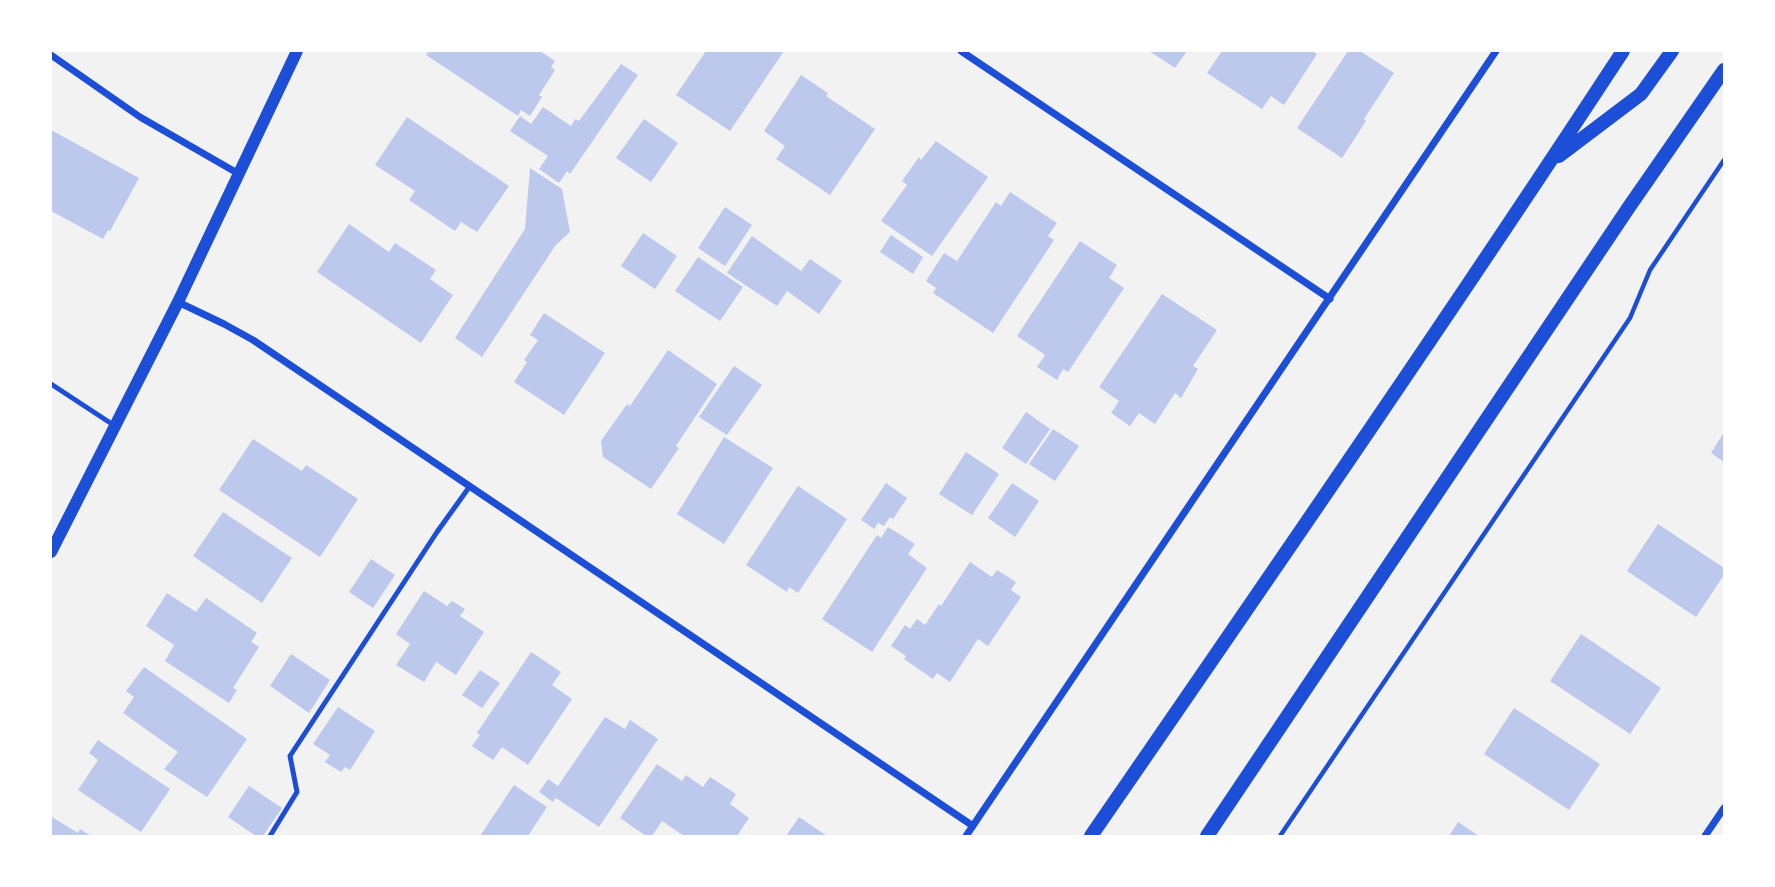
<!DOCTYPE html>
<html>
<head>
<meta charset="utf-8">
<style>
  body { margin:0 }
  #map { position:relative; width:1775px; height:887px; overflow:hidden; background:#f2f2f2; font-family:"Public Sans",sans-serif }
  canvas { display:block }
  .frame { position:absolute; inset:0; border:52px solid #fff; pointer-events:none }
</style>
</head>
<body>
<div id="map">
<canvas width="1775" height="887"></canvas>
<div class="frame"></div>
</div>
<script>
const ctx = document.querySelector('canvas').getContext('2d');
ctx.lineJoin = 'round';
function fill(path, color) {
  ctx.fillStyle = color;
  ctx.fill(path, 'evenodd');
}
function stroke(path, color, width, dash) {
  ctx.strokeStyle = color;
  ctx.lineWidth = width;
  ctx.lineCap = dash ? 'butt' : 'round';
  ctx.setLineDash(dash || []);
  ctx.stroke(path);
}
fill(new Path2D(`
  M429,51H540L555,61L551,67L555,70L539,95L542,97L530,116L521,110L518,116L426,55Z
  M706,51H784L730,131L676,95Z
  M1149,51H1187L1175,68Z
  M1222,51H1312L1317,54L1284,105L1271,96L1262,109L1207,73Z
  M1348,51H1360L1394,73L1364,119L1366,121L1342,158L1297,128Z
  M621,64L638,75L570,174L567,171L559,183L539,169L548,156L510,131L520,116L531,124L543,107L571,126L575,119L579,121Z
  M801,75L828,93L826,96L875,129L830,195L776,159L785,146L764,131Z
  M407,117L509,186L477,232L461,222L455,231L409,200L415,191L375,165Z
  M644,119L678,143L651,182L616,158Z
  M51,130L139,178L110,231L108,230L103,239L51,211Z
  M936,141L988,177L932,256L881,221L907,185L902,181L919,157L921,160Z
  M530,168L562,189L570,232L555,246L482,357L455,338L525,229Z
  M1010,192L1057,223L1048,236L1054,240L993,333L933,293L936,288L926,281L944,253L957,261L996,202L1001,206Z
  M725,207L752,225L725,266L698,248Z
  M349,224L389,252L395,243L436,270L430,279L453,295L421,343L317,272Z
  M643,233L677,256L655,289L621,266Z
  M891,235L923,257L913,274L880,252Z
  M752,236L801,271L810,259L842,281L819,314L787,291L777,306L727,273Z
  M1080,241L1117,265L1109,278L1124,288L1068,372L1063,369L1057,380L1037,367L1045,355L1017,336Z
  M698,257L743,287L720,321L675,291Z
  M1162,294L1217,330L1193,366L1198,369L1181,398L1175,393L1155,424L1139,413L1130,426L1111,413L1119,401L1099,387Z
  M544,313L605,353L564,415L514,382L527,362L524,360L538,340L530,335Z
  M668,350L717,384L676,446L679,448L651,489L603,457L601,441L627,404L630,406Z
  M734,366L762,385L727,435L699,417Z
  M1026,412L1050,429L1026,464L1002,448Z
  M1053,429L1079,446L1055,481L1029,464Z
  M1724,432V462L1711,453Z
  M724,437L773,468L724,544L677,514Z
  M253,439L302,471L306,465L358,499L320,557L219,490Z
  M966,452L999,474L972,515L939,494Z
  M886,483L907,498L893,519L890,517L884,526L878,523L874,529L861,520Z
  M1012,483L1039,501L1015,537L988,518Z
  M798,486L847,519L798,593L789,587L787,592L746,565Z
  M223,512L292,558L262,603L193,556Z
  M1658,524L1724,568V575L1696,617L1627,571Z
  M888,527L915,544L908,554L927,568L872,652L822,619L877,535L881,538Z
  M371,559L395,575L373,608L349,592Z
  M970,562L992,577L997,570L1016,582L1011,590L1021,597L988,646L978,639L950,682L937,673L933,679L904,659L906,656L891,646L905,625L910,629L917,619L925,625L939,604L941,606Z
  M424,591L447,606L452,601L465,609L460,616L484,632L456,675L436,662L424,682L396,665L410,644L396,634Z
  M167,593L196,612L206,598L257,633L251,642L259,647L233,688L237,690L229,703L165,661L174,645L146,626Z
  M1581,634L1661,688L1630,734L1550,681Z
  M531,652L561,672L552,685L572,699L528,765L502,747L493,760L472,746L480,735L477,733Z
  M291,654L330,680L309,713L270,686Z
  M144,667L247,739L207,797L164,769L178,752L123,713L134,697L126,691Z
  M480,670L500,683L482,708L462,695Z
  M338,707L375,731L350,770L345,767L341,772L325,762L330,755L313,744Z
  M1514,708L1600,764L1569,810L1484,754Z
  M605,717L625,729L630,720L658,739L599,827L556,798L553,802L539,792L548,779L558,786Z
  M98,740L170,789L141,832L78,790L98,760L89,753Z
  M657,764L682,781L686,775L703,787L710,777L736,794L730,804L749,818L737,836H684L662,821L652,836H646L620,818Z
  M514,785L547,807L528,836H480Z
  M249,786L282,808L263,836H256L228,817Z
  M52,817L78,833L80,829L91,836H51V819Z
  M799,817L827,836H786Z
  M1458,822L1479,836H1449Z`), '#bdc9ec');
stroke(new Path2D(`
  M1280,836L1630,318L1650,270L1724,160`), '#1d4ed8', 4.5);
stroke(new Path2D(`
  M51,384L115,426
  M270,836L297,792L290,756L437,532L470,486`), '#1d4ed8', 5);
stroke(new Path2D(`
  M961,51L1330,299
  M51,55L140,117L239,174
  M178,302L224,324L253,340L973,826
  M966,836L1496,51
  M1705,836L1724,808`), '#1d4ed8', 7);
stroke(new Path2D(`
  M51,552L178,302L297,51`), '#1d4ed8', 12);
stroke(new Path2D(`
  M1559,156L1641,94L1672,51
  M1091,836C1270,576 1450,315 1623,51
  M1207,836L1629,207L1724,70`), '#1d4ed8', 14);
</script>
</body>
</html>
